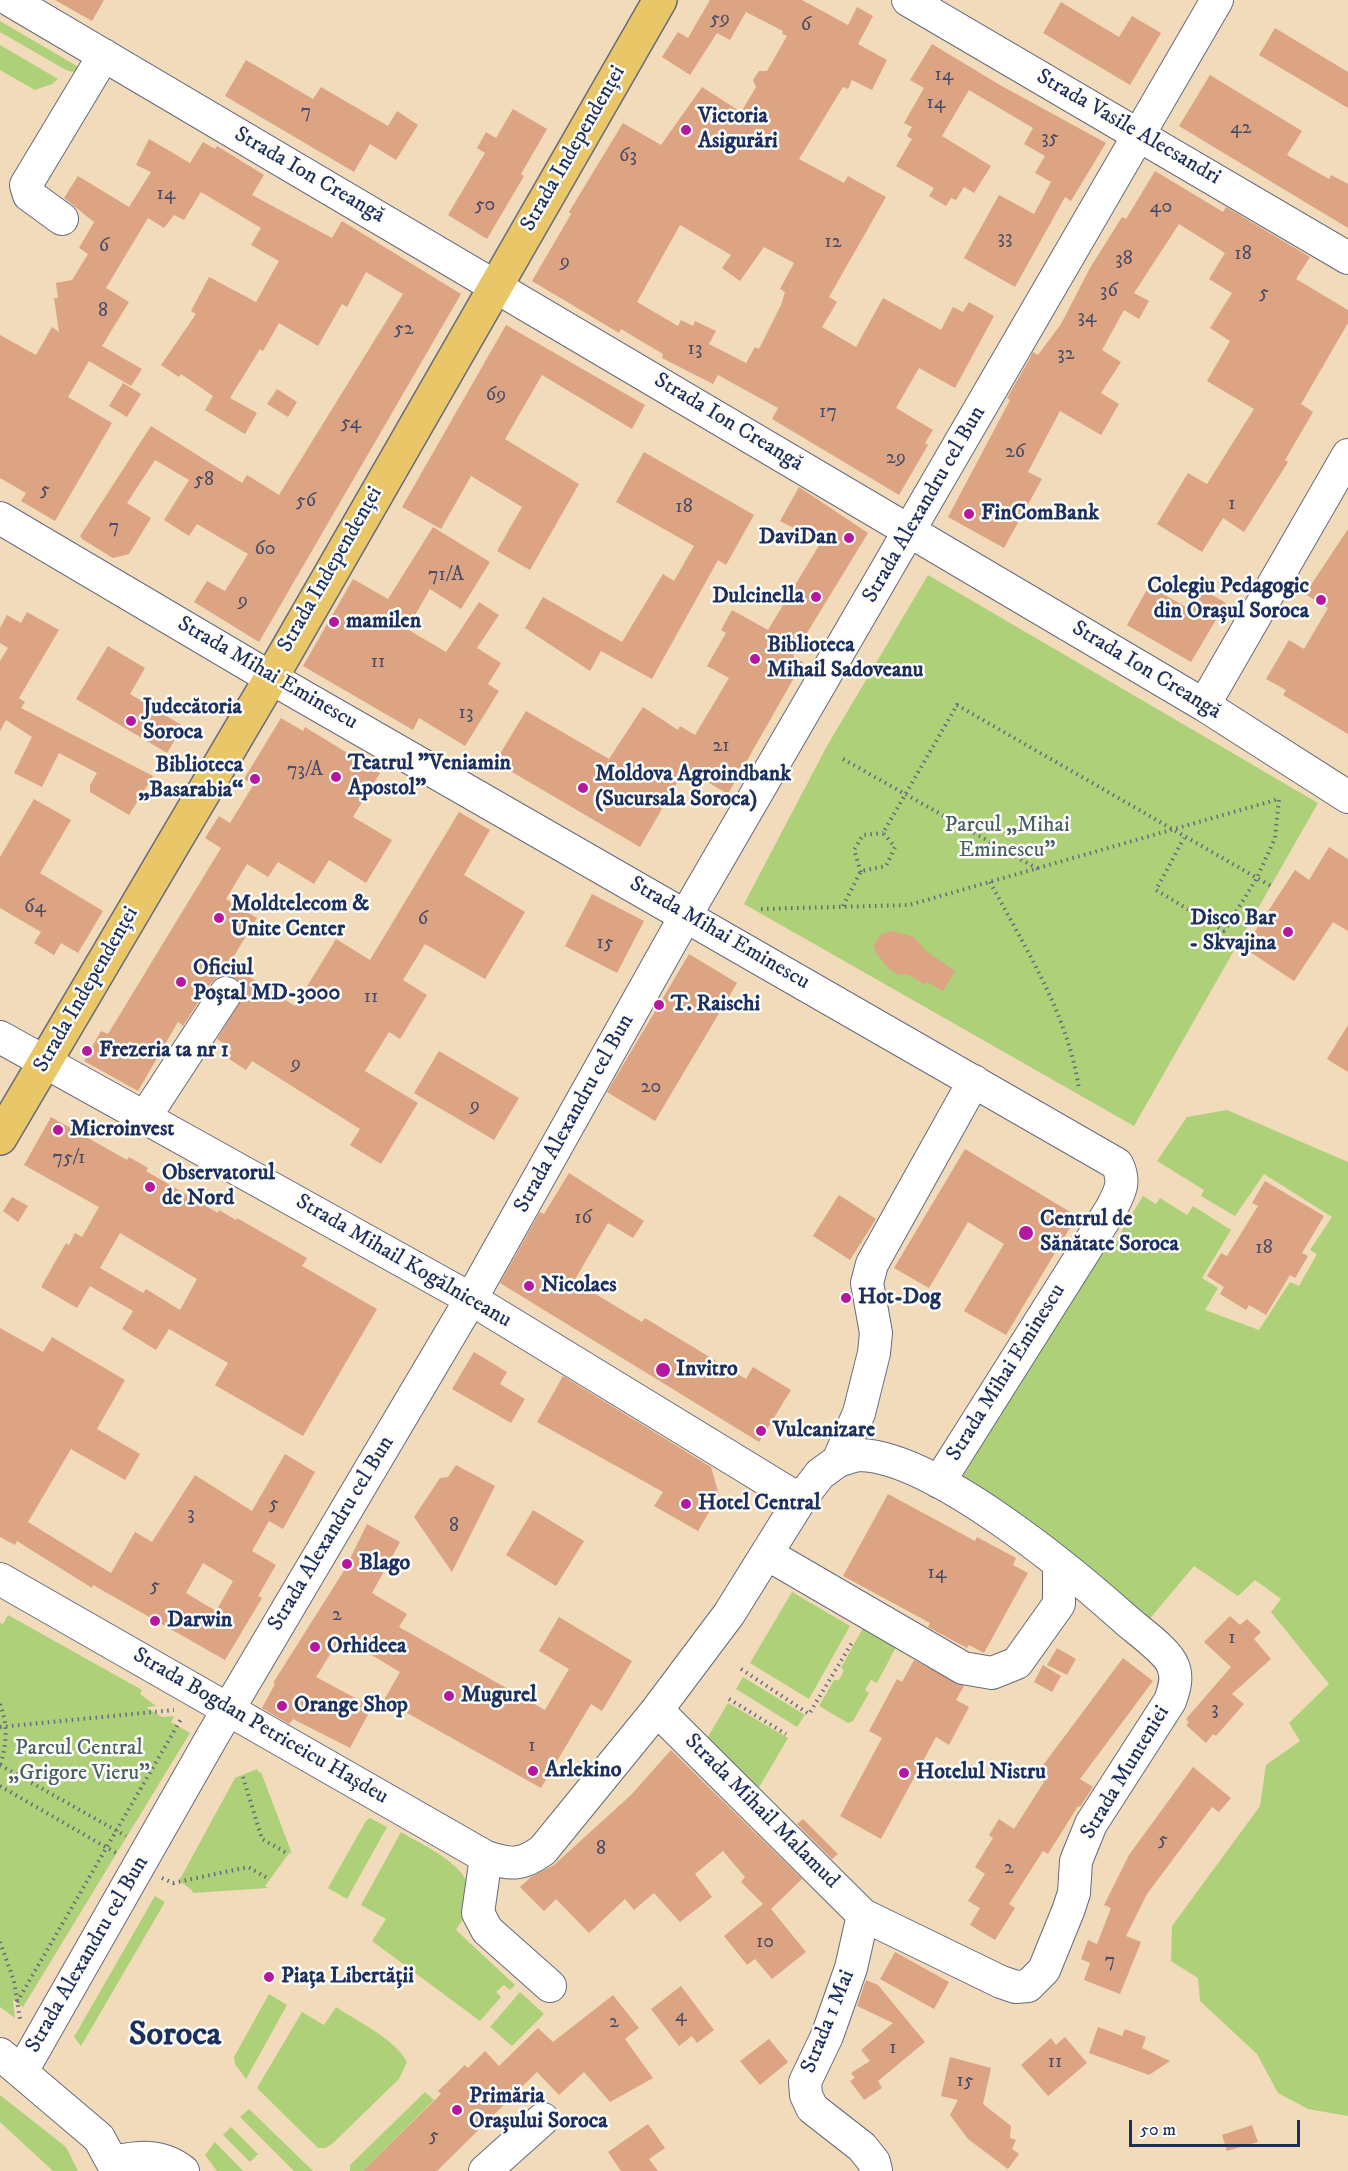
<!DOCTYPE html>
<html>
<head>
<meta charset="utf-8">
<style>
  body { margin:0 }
  #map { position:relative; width:1348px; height:2171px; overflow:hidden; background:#f1dbba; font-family:"IM FELL DW Pica",serif }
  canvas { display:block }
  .scale { position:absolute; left:1129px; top:2120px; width:171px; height:27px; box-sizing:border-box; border:3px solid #1b2f5e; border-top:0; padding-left:8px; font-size:18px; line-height:21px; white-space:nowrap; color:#1b2f5e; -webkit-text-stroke:4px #fdfcf7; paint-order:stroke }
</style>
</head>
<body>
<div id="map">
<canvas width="1348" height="2171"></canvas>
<div class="scale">50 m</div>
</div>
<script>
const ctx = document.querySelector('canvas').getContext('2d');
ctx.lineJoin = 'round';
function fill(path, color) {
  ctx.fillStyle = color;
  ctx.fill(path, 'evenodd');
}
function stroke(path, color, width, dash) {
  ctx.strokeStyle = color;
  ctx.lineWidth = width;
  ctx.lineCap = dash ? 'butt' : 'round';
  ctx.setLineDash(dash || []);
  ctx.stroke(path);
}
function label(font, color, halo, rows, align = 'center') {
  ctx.font = font + ' "IM FELL DW Pica",serif';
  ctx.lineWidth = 5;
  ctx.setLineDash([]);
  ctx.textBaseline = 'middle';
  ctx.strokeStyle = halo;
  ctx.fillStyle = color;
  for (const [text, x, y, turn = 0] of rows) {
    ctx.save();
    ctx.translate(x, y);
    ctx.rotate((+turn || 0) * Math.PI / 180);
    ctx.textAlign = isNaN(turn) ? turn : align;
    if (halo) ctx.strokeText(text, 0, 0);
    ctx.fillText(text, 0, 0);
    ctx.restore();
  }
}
fill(new Path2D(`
  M0,21L82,69L73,72L66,70L0,32Z
  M0,45L58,79L52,84L35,90L0,70Z
  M928,575L1318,803L1134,1126L744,904L827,746Z
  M1227,1110L1348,1162V2116L1308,2109L1278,2093L1257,2054L1200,2001L1198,1978L1171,1961L1172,1926L1260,1806L1266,1765L1300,1741L1289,1723L1329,1684L1271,1612L1281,1599L1255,1580L1238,1596L1194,1566L1147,1622L960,1481L1098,1251L1109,1252L1143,1196L1156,1204L1160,1198L1187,1215L1193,1206L1231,1230L1202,1278L1218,1288L1205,1310L1259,1330L1290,1282L1299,1286L1317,1254L1310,1250L1332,1217L1264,1174L1235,1216L1201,1196L1204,1190L1157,1161L1187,1117Z
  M792,1592L850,1626L809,1699L750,1663Z
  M8,1615L142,1690L140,1694L156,1706L146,1707L162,1717L174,1716L171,1722L190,1733L23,2007L13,2000L15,2018L0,2007V1623L3,1624Z
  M863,1628L896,1647L877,1683L871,1680L865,1690L869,1693L853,1721L848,1723L819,1706L834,1680H839L844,1670L841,1668Z
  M743,1677L805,1715L797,1727L736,1689Z
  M728,1703L788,1738L758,1789L768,1797L764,1802L703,1745Z
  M257,1769L259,1773L261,1772L292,1854L290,1852L265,1886L268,1888L193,1893L192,1890L179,1881L235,1778Z
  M370,1818L387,1827L347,1899L328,1888L366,1821Z
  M401,1832C441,1856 496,1876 456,1930L515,1985L510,1990L504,1985L496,1992L501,1997L480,2021L372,1941L386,1919L361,1905Z
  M155,1896L165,1902L81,2046L74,2037Z
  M520,1992L544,2014L512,2046L490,2027Z
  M269,1994L287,2005L246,2079L235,2064L234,2057Z
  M336,2007C358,2022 394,2038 407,2062L399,2079L332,2144L325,2148H318L257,2088L302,2012L324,2025Z
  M425,2092L434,2100L363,2171H350V2165Z
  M0,2095L66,2147L78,2171H53L0,2122Z
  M249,2109L313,2171H294L240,2117Z
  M231,2127L258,2154L250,2162L223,2135Z
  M215,2142L243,2171H217L205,2155Z`), '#aed079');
fill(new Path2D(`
  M55,0H104L92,21Z
  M710,0H802L848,25L857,7L873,16L858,44L887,60L872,90L852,80L848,89L843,87L799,159L844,183L848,176L886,197L829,297L837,302L822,327L856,347L883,298L941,330L953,307L963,312L969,302L994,316L955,388L919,368L896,408L933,430L925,443L928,445L899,495L772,419L778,408L718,375L713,384L662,358L663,354L621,329L619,333L532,281L571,214L569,212L623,123L661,145L702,87L741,112L756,87L753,80L759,71H767L787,36L782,34L783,31L746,12L730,40L717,33L690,75L662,57L678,32L688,38ZM680,225L731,255L722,268L740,281L764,247L794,263L780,289L785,292L781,305L759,349L755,347L746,363L709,344L716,331L695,321L693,326L681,320L678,326L637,302Z
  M1061,2L1119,37L1132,16L1161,33L1130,85L1043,33Z
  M1275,28L1348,72V108L1259,55Z
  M932,44L1000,85L1106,143L1071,201L1065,197L1015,287L964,258L999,195L1034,214L1051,182L1035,173L1045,156L1024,144L1033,128L969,90L942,136L991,166L974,193L964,187L956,200L951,198L946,206L929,196L934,188L896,166L912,139L907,136L912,127L904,123L924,88L910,80Z
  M246,60L313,99L321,87L388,126L397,111L418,125L396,160L370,144L354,172L225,96Z
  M1210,75L1302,131L1287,155L1329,179L1331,175L1348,184V228L1179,126Z
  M513,109L547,129L521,174L524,176L487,239L448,215L485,153L477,148L486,132L496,138Z
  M149,139L190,163L203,142L215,149L217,146L264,175L252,195L332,238L342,221L461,294L259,642L194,602L207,581L225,591L248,554L197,524L189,536L164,520L189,480L155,460L127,503L151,518L129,554L113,558L82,539L80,536L151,426L242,483L247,475L279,495L403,294L366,272L347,307L342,304L318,346L279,323L263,351L260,349L230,398L257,413L245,434L205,410L213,396L181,374L179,377L161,365L196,314L191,311L209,277L256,302L279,261L251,245L261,228L201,192L184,220L174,215L164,228L148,218L106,288L129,302L102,346L142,369L131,386L89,361L68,397L112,423L55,521L21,501L26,493L0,478V335L36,355L52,327L59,332L54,298H58L56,283L72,280L88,254L79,248L94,222L64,198L78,176L129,207L151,172L136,165Z
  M1155,171L1223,212L1226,207L1310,257L1296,279L1348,310V323L1301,404L1313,412L1285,460L1288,462L1244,532L1223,518L1202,552L1157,524L1188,473L1207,484L1254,409L1207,381L1230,341L1210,328L1232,293L1209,279L1225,253L1179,224L1134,293L1149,301L1139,319L1124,310L1102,350L1121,362L1101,393L1119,404L1101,435L1060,411L1028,472L1042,479L1004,548L948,517L1010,400L1007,398L1029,360L1033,352L1038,355L1061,324L1090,268L1122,217L1126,219Z
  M506,325L645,405L632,429L542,375L505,439L579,484L530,570L497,551L522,507L471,476L441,529L402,507Z
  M123,383L141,394L127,417L109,406Z
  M277,389L297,402L288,417L267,404Z
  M644,452L754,515L726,565L718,560L652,679L601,651L590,671L525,628L543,597L622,642L663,574L674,581L694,546L616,502Z
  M799,487L868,533L793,656L803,662L728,794L685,769L640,847L495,762L526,711L609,759L643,707L678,730L680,726L695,735L729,678L707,666L726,633L721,630L732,610L768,630L821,542L780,521Z
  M433,527L490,562L461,609L430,589L407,629L446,652L479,602L499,615L477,648L501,663L488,684L499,691L465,746L419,718L413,730L303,666L353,579L388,599Z
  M1348,529V734L1283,695L1286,690L1266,679L1289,640L1304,649L1328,608L1305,594Z
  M1149,586L1186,607L1198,587L1226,603L1191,662L1127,625Z
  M27,612L59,630L19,698L25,702L21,708L153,776L129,815L90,792V785L97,773L59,753L42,787L14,773L32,737L6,720L0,731V661L8,648L0,643V628L7,615L21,623Z
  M108,646L145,668L130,694L183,726L167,753L76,699Z
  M281,718L303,731L305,727L380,773L353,817L392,840L366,883L329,860L314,884L278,862L268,877L247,864L226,899L257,918L229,964L295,1006L336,939L370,960L459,812L490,830L464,875L525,912L485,979L425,944L403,980L427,995L400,1039L389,1032L365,1071L418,1103L381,1164L350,1145L360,1129L252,1061L246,1070L226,1057L232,1049L217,1039L244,995L242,985L235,978L228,975L218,977L211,983L183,1026L178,1022L138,1091L84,1061L101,1031L108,1034L221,848L205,838L219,816L230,823L254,784L244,779Z
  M34,799L71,820L40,873L103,911L78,953L61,943L54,955L34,943L41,932L0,908V857Z
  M1329,847L1348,859V931L1333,922L1294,981L1244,948L1295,870L1309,880Z
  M592,894L644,921L617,973L565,946Z
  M892,931L914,937L926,951L955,971L943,991L927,982L926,985L909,975L897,974L888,968L876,953L874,945L881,934Z
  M689,954L737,983L655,1121L607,1092Z
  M1348,1025V1072L1327,1059Z
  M439,1051L519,1098L494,1140L414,1093Z
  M51,1117L127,1160L129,1157L148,1168L146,1171L218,1213L219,1210L236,1220L237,1218L307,1258L302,1266L377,1309L303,1436L215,1385L228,1363L169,1329L156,1350L122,1329L133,1311L90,1286L77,1308L41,1287L66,1243L69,1245L75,1233L82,1237L99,1207L24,1165ZM120,1233L197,1279L180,1310L146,1289L143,1293L100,1268Z
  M965,1149L1077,1216L1006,1335L964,1311L1004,1244L968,1222L929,1288L894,1268Z
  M569,1173L644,1221L633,1238L608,1223L574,1281L642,1322L645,1318L746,1379L753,1367L791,1390L759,1442L500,1283L540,1212L544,1214Z
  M1265,1181L1324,1216L1302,1253L1308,1256L1295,1278L1290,1275L1266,1315L1249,1305L1246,1310L1220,1294L1224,1287L1207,1276L1221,1253L1227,1256L1258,1206L1252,1203Z
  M839,1195L876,1219L850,1260L813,1236Z
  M12,1197L28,1206L18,1222L3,1211Z
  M0,1328L43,1352L52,1337L125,1380L97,1429L140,1454L125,1480L71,1449L28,1522L111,1573L135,1532L152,1542L195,1475L252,1511L285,1454L315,1472L283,1529L269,1521L252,1551L276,1565L258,1596L262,1598L225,1660L93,1585L92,1588L17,1541L15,1545L0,1537ZM203,1563L233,1581L216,1611L186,1593Z
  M474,1352L507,1372L500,1384L525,1399L511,1423L452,1389Z
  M563,1376L711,1467L719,1495L698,1531L654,1506L663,1492L537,1422Z
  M456,1465L495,1486L452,1572L414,1517L440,1478L448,1477Z
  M888,1494L975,1541L977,1537L1016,1558L1013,1565L1028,1573L984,1653L969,1645L967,1648L928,1627L930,1623L843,1576Z
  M533,1510L584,1541L556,1586L506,1555Z
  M367,1524L400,1542L372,1593L407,1614L399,1627L545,1710L569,1669L539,1651L559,1617L632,1661L602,1711L591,1704L541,1788L384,1700L400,1672L341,1637L316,1677L372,1707L350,1748L293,1719L289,1724L262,1708L275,1684L273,1683L345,1569Z
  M1230,1616L1240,1625L1247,1619L1261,1632L1254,1639L1271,1659L1232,1694L1244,1704L1216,1736L1213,1734L1206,1743L1186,1725L1189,1722L1186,1719L1231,1667L1204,1642Z
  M1057,1648L1076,1659L1067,1675L1047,1665Z
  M1123,1658L1153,1681L1080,1779L1093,1787L1080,1807L1078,1806L1048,1854L1043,1851L1009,1904L1015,1908L995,1940L970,1925L980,1908L968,1901L985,1874L975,1867L993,1838L989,1835L999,1819L1014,1829L1044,1782L1035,1776Z
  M914,1660L964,1686L956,1700L969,1707L949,1745L936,1737L881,1839L840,1816L882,1738L869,1731L897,1679L902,1682Z
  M1043,1665L1061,1676L1052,1692L1034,1682Z
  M671,1750L802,1879L771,1909L806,1952L772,1979L755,1959L747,1965L724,1936L763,1904L741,1882L745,1877L723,1851L695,1874L712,1897L680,1922L654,1893L634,1910L625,1899L589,1933L556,1899L544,1911L520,1887L531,1877L554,1865L631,1795Z
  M1193,1767L1231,1798L1219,1812L1212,1807L1147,1894L1126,1936L1141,1942L1120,1994L1084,1980L1090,1963L1081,1959L1088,1940L1097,1944L1111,1908L1104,1905L1129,1855Z
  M803,1819L838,1854L832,1859L797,1824Z
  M895,1952L949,1982L934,2009L880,1979Z
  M866,1980L878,1985L925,2042L878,2081L882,2088L864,2100L850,2081L855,2078L851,2073L870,2061L861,2050L893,2023L857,2006Z
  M681,1986L714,2030L697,2043L692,2036L679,2046L651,2009Z
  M613,1995L639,2028L625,2039L653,2078L610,2102L584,2072L559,2095L537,2072L437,2171H363L441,2094L438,2091L465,2065L468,2068L485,2051L499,2066L538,2028L553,2042Z
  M1098,2027L1122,2036L1125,2029L1146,2037L1142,2048L1170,2061L1149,2075L1089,2053Z
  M1065,2037L1087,2063L1048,2096L1021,2065L1051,2038L1056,2045Z
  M769,2039L788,2062L760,2085L740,2061Z
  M950,2057L991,2068L983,2104L1011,2126L1010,2138L1016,2140L1012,2149L1019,2154L1008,2169L968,2139L950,2115L958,2100L941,2096Z
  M648,2124L665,2148L649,2159L658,2171H621L608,2152Z
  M1252,2125L1258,2142L1227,2151L1222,2135Z`), '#dca482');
const minor = new Path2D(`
  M10,0L1204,705L1348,797
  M908,0L1348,258
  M62,219L29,195L26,185L104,55
  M0,518L271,678L1117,1164C1126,1182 1120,1192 1111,1209L939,1482
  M1204,705L1348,455
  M0,1037L471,1299L800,1500
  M145,1117L226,993
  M767,1554L963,1668L992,1673L1017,1663L1059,1604V1564
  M0,1579L486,1857C510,1865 522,1866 543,1850L657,1710L729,1614L800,1500L820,1474L838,1461L859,1413L874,1353L876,1333L867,1283L872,1264L974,1081
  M657,1710L863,1915L1001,1982L1016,1987L1028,1986L1044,1970L1068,1911L1074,1893L1076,1861L1091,1824L1170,1701C1174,1690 1178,1678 1173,1666C1168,1651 1137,1630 1125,1619C1069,1569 935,1458 861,1455C854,1455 845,1459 838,1461
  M486,1857L478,1913L487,1930L550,1986
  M863,1915L851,1968L827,2036L805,2082L806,2095L812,2108L862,2147L874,2162L876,2171
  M0,2054L99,2138L112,2162
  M22,2071L212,1737L471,1299L686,915L1217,0
  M112,2162C138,2157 160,2153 183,2171
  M485,2171L543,2119`);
const major = new Path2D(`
  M0,1138L271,678L660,0`);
stroke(minor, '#666b7e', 34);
stroke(major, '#666b7e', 36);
stroke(new Path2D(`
  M843,759L1038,869
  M861,872L854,850L863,835L883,833
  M990,882C1025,948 1068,1014 1079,1089
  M843,906L861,871L886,866L895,847L883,833L957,705L1271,886
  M761,909L909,905L1279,799L1275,838L1257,878L1224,931L1156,890L1184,838
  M741,1669L809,1714L853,1641
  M729,1699L786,1734
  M0,1704C8,1725 7,1744 0,1765
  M0,1727L174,1710
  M0,1765L126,1836
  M243,1777L262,1839L288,1854
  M0,1786L116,1853
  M162,1878L173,1883L248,1867L269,1879
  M0,1942L14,1981L20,2019
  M17,2002L181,1719`), '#666b7e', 4, [1.5, 4.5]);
stroke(minor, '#fff', 32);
stroke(major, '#e9c769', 33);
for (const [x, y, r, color] of [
  [686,130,6,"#b5179e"],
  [969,514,6,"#b5179e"],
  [849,538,6,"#b5179e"],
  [816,597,6,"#b5179e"],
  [1321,600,6,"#b5179e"],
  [334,622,6,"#b5179e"],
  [755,659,6,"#b5179e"],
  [131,721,6,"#b5179e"],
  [336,777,6,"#b5179e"],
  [255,779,6,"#b5179e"],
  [583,788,6,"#b5179e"],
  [219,918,6,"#b5179e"],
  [1288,932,6,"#b5179e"],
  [181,982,6,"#b5179e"],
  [659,1005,6,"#b5179e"],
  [87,1051,6,"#b5179e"],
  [58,1130,6,"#b5179e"],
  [150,1187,6,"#b5179e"],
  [1026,1233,8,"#b5179e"],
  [529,1286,6,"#b5179e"],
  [846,1298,6,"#b5179e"],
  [663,1370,8,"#b5179e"],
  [761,1431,6,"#b5179e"],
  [686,1504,6,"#b5179e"],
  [347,1564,6,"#b5179e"],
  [155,1621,6,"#b5179e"],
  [315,1647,6,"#b5179e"],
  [449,1696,6,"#b5179e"],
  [282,1706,6,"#b5179e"],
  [533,1771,6,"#b5179e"],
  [904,1773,6,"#b5179e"],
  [269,1977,6,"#b5179e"],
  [457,2110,6,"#b5179e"]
]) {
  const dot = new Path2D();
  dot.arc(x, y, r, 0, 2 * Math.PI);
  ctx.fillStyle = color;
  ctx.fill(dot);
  stroke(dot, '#fdfcf7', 2);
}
label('20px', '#4b4c67', null, [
  ["59",720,20],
  ["6",806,26],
  ["14",944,76],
  ["14",936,104],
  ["7",306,113],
  ["42",1241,129],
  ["35",1050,139],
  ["63",628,157],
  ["14",166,195],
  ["50",485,206],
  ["40",1161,208],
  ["33",1005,239],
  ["12",833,243],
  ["6",104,247],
  ["18",1243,255],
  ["38",1124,260],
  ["9",565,263],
  ["36",1109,292],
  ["5",1264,294],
  ["8",103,312],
  ["34",1087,318],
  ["52",404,330],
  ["13",695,350],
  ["32",1066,355],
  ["69",496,396],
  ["17",828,413],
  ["54",351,424],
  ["26",1015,453],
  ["29",896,459],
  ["58",204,481],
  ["5",45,491],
  ["56",306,502],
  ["1",1232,505],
  ["18",684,508],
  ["7",114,528],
  ["60",265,550],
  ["71/A",446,576],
  ["9",243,602],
  ["11",378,663],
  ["13",466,714],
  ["21",721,747],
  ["73/A",305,771],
  ["64",35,908],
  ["6",423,920],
  ["15",605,944],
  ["11",371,998],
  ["9",296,1065],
  ["20",651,1088],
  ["9",475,1107],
  ["75/1",69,1159],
  ["16",583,1219],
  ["18",1264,1249],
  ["5",274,1505],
  ["3",191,1515],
  ["8",454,1527],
  ["14",937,1574],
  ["5",155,1587],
  ["2",337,1616],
  ["1",1232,1639],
  ["3",1215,1710],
  ["1",532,1747],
  ["5",1163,1841],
  ["8",601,1850],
  ["2",1009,1869],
  ["10",765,1943],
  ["7",1110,1962],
  ["4",681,2017],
  ["2",614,2023],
  ["1",893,2049],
  ["11",1055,2063],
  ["15",965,2082],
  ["5",434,2137]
]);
label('bold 22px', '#1b2f5e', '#fdfcf7', [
  ["Victoria",698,117],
  ["Asigurări",698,142],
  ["FinComBank",981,514],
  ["DaviDan",837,538,"right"],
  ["Colegiu Pedagogic",1309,587,"right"],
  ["din Orașul Soroca",1309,612,"right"],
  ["Dulcinella",804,597,"right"],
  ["mamilen",346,622],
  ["Biblioteca",767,646],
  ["Mihail Sadoveanu",767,671],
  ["Judecătoria",143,708],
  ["Soroca",143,733],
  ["Teatrul \"Veniamin",348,764],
  ["Apostol\"",348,789],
  ["Biblioteca",243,766,"right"],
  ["„Basarabia“",243,791,"right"],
  ["Moldova Agroindbank",595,775],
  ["(Sucursala Soroca)",595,800],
  ["Moldtelecom &",231,905],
  ["Unite Center",231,930],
  ["Disco Bar",1276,919,"right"],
  ["- Skvajina",1276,944,"right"],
  ["Oficiul",193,969],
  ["Poștal MD-3000",193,994],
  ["T. Raischi",671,1005],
  ["Frezeria ta nr 1",99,1051],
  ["Microinvest",70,1130],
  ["Observatorul",162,1174],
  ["de Nord",162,1199],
  ["Centrul de",1040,1220],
  ["Sănătate Soroca",1040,1245],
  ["Nicolaes",541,1286],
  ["Hot-Dog",858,1298],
  ["Invitro",676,1370],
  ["Vulcanizare",773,1431],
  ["Hotel Central",698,1504],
  ["Blago",359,1564],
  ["Darwin",167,1621],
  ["Orhideea",327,1647],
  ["Mugurel",461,1696],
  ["Orange Shop",294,1706],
  ["Arlekino",545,1771],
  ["Hotelul Nistru",916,1773],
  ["Piața Libertății",281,1977],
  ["Primăria",469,2097],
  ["Orașului Soroca",469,2122]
], 'left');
label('22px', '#1b2f5e', '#fdfcf7', [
  ["Strada Vasile Alecsandri",1128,128,30],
  ["Strada Independenței",574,149,-60],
  ["Strada Ion Creangă",309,176,30],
  ["Strada Ion Creangă",728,423,31],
  ["Strada Alexandru cel Bun",925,505,-60],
  ["Strada Independenței",331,570,-60],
  ["Strada Ion Creangă",1146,671,31],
  ["Strada Mihai Eminescu",267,674,30],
  ["Strada Mihai Eminescu",719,934,30],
  ["Strada Independenței",87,990,-60],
  ["Strada Alexandru cel Bun",575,1114,-61],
  ["Strada Mihail Kogălniceanu",403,1262,30],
  ["Strada Mihai Eminescu",1007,1373,-58],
  ["Strada Alexandru cel Bun",332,1534,-59],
  ["Strada Bogdan Petriceicu Hașdeu",260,1727,30],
  ["Strada Munteniei",1126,1773,-59],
  ["Strada Mihail Malamud",761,1812,45],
  ["Strada Alexandru cel Bun",88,1955,-60],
  ["Strada 1 Mai",829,2022,-68]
]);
label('22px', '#475f66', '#fdfcf7', [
  ["Parcul „Mihai",1007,826],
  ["Eminescu”",1007,851],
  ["Parcul Central",79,1749],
  ["„Grigore Vieru”",79,1774]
]);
label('bold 34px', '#1b2f5e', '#fdfcf7', [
  ["Soroca",175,2037]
]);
</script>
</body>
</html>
